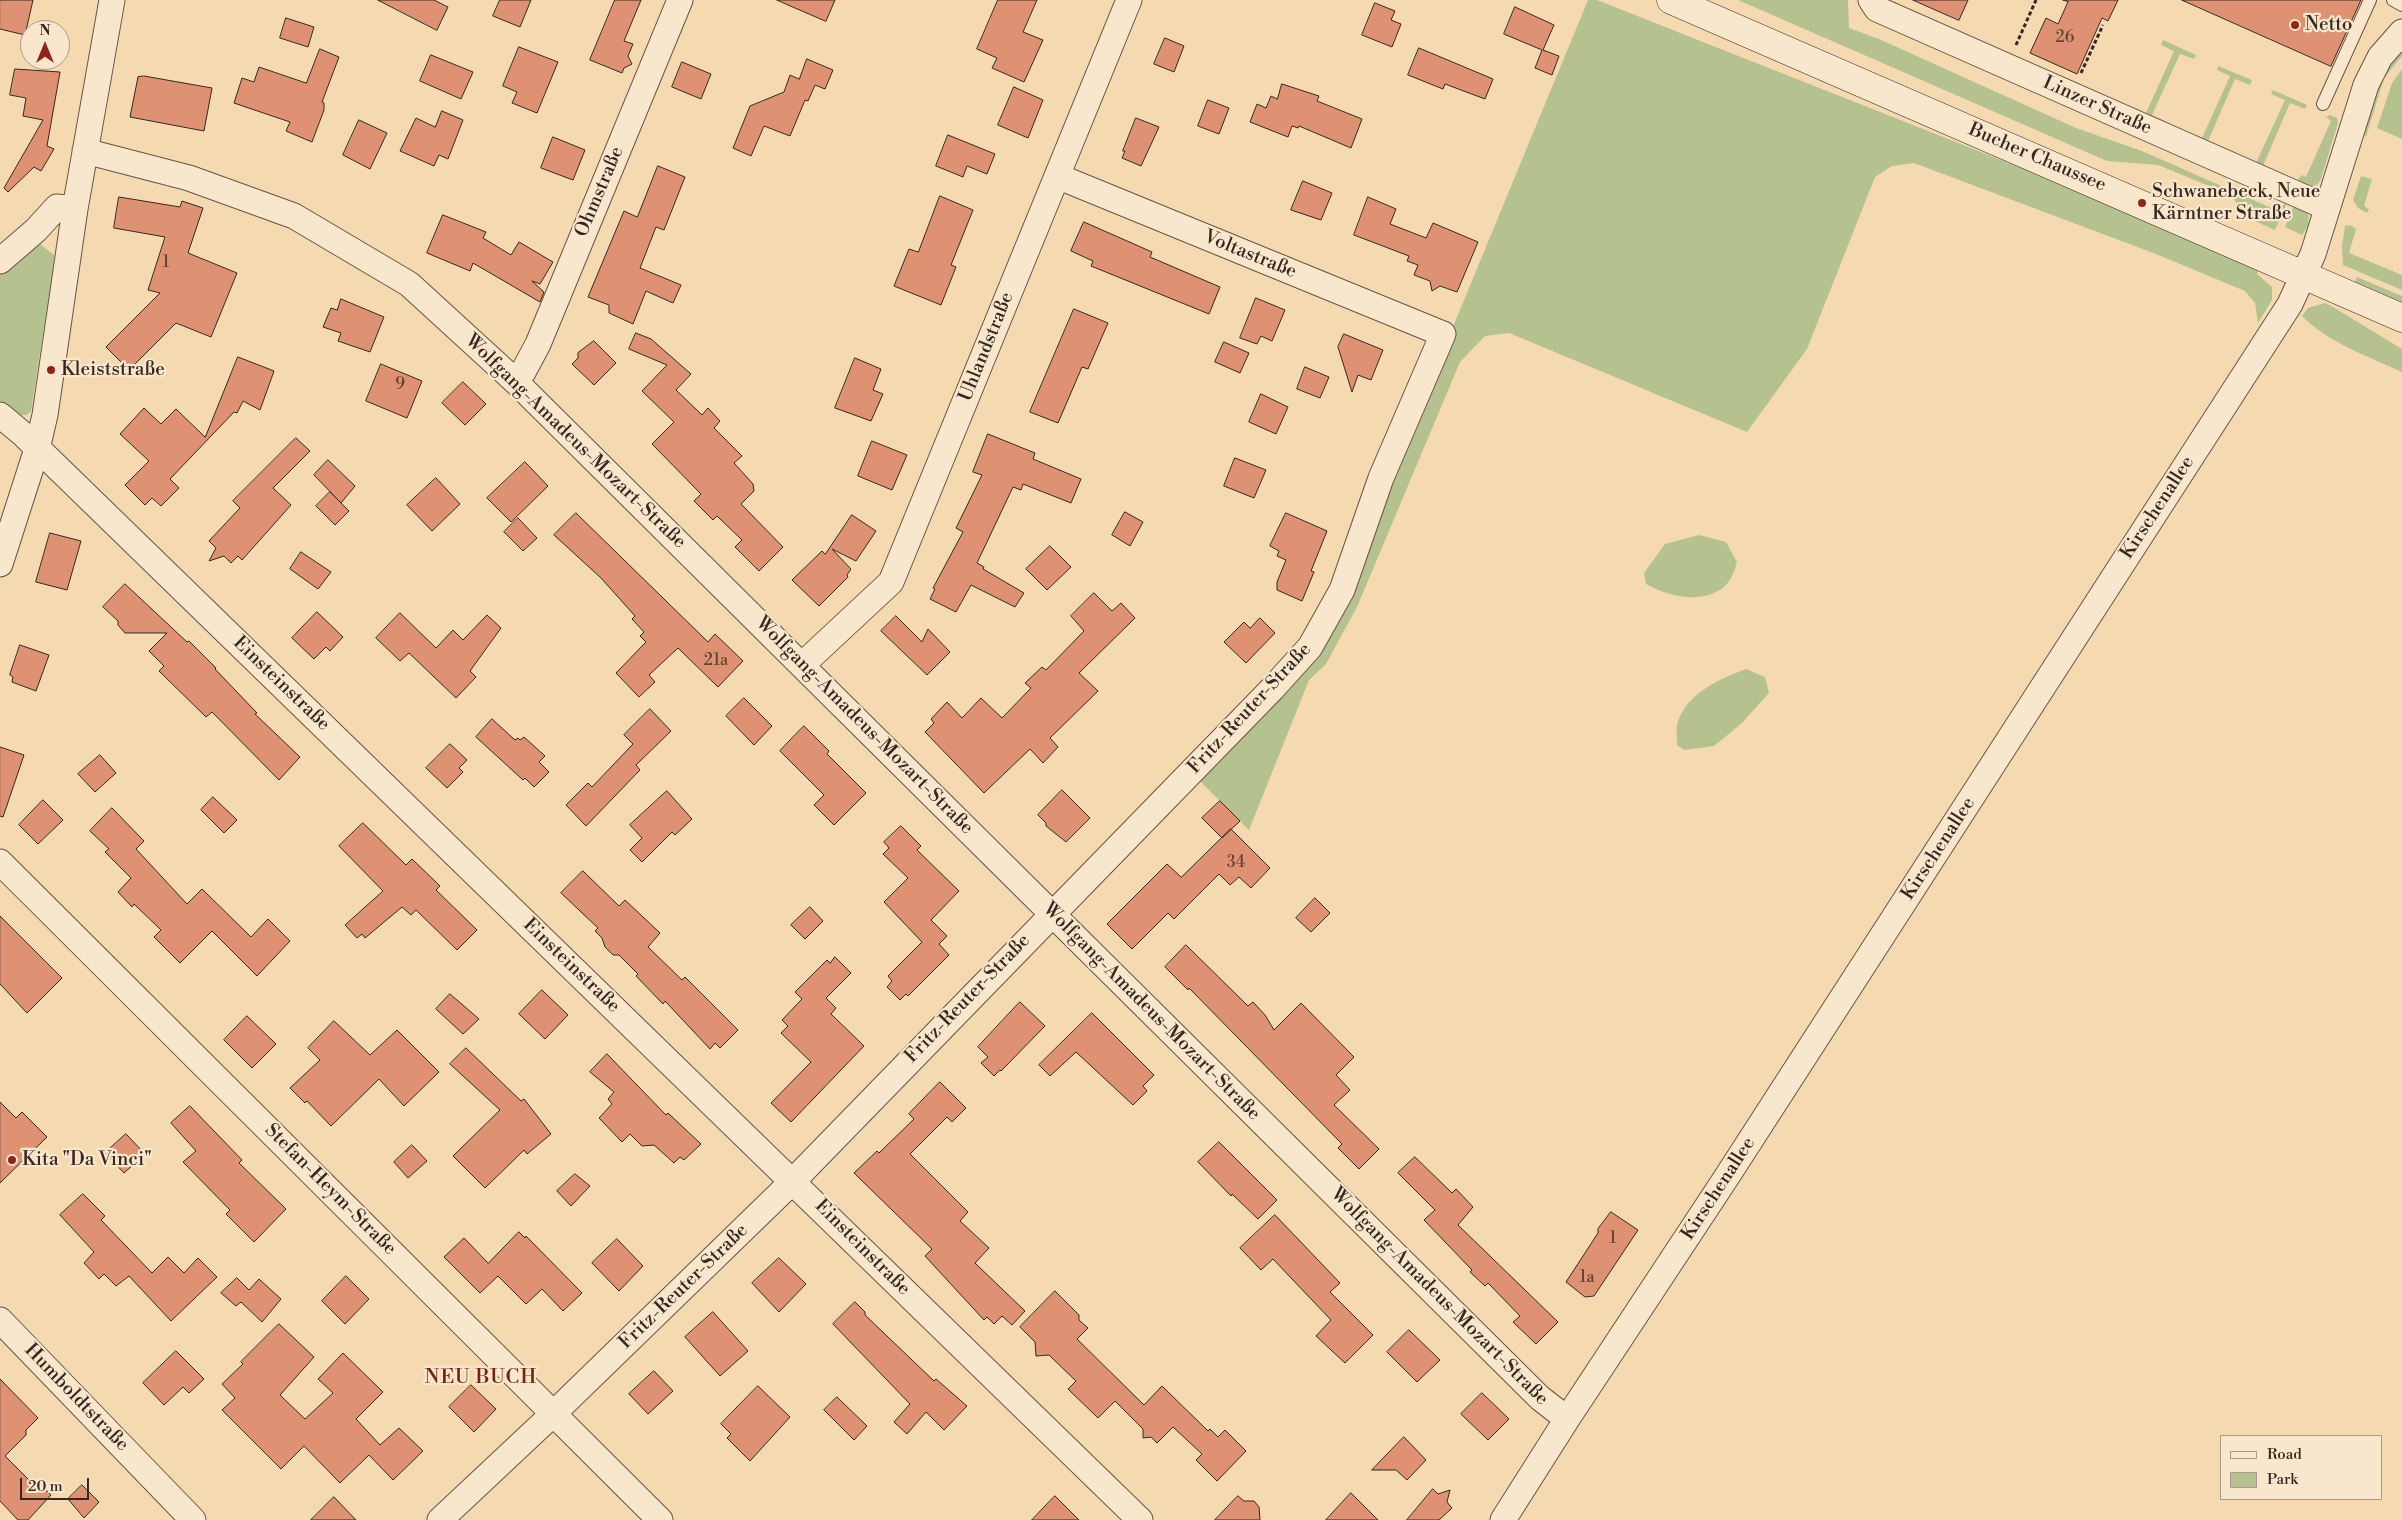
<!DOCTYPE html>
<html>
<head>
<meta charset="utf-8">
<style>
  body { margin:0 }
  #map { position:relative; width:2402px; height:1520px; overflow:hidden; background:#f5dab1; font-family:"Libre Bodoni",serif }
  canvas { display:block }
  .legend { position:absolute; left:2220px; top:1435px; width:162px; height:65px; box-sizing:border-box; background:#f8e7cc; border:1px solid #aa9b88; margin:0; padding:6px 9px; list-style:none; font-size:15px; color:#362821 }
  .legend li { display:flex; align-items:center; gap:10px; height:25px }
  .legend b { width:25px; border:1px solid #aa9b88 }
  .north { position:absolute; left:20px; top:20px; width:50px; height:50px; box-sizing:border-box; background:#f8e7cc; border:1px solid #aa9b88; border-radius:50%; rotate:0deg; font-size:14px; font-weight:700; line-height:20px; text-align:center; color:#362821 }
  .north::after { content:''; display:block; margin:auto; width:18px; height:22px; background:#8f2418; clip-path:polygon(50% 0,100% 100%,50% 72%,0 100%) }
  .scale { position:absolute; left:20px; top:1478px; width:69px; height:22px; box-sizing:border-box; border:2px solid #362821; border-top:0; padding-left:6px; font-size:15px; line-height:18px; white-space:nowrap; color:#362821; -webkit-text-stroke:4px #f8e7cc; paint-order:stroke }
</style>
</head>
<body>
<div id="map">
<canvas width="2402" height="1520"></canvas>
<ul class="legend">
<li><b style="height:6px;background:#f8e7cc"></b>Road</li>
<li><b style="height:14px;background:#b6c190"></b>Park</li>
</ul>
<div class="north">N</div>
<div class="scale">20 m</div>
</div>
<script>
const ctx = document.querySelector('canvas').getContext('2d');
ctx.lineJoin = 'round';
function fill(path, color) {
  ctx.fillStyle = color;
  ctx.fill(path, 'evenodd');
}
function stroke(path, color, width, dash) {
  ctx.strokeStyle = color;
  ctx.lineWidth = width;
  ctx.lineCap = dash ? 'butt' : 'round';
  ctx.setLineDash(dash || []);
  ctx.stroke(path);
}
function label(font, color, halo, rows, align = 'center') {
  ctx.font = font + ' "Libre Bodoni",serif';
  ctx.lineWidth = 4.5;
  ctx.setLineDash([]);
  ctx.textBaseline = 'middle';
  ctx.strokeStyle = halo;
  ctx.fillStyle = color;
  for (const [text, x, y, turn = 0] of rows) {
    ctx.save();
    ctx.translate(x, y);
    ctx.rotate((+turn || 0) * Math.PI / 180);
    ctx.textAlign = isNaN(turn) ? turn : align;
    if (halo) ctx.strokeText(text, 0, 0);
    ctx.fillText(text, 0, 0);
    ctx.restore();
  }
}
fill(new Path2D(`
  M1588,0H1597L2153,220L2259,266L2257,274L2272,287V300L2258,323L2255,303L2245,291L2156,254L1914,163L1892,166L1875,177L1807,349L1747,432L1509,333L1485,336L1460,362L1357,607L1326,664L1309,680L1249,830L1197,778L1339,618L1457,317Z
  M1738,0H1848L1849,28L1879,39L2076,128L2142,151L2278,211L2288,200L2275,230L2243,216L2235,200L2226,193L2158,165L2107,161Z
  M2163,40L2196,55L2194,59L2180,54L2152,115L2167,122L2165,126L2131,111L2132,107L2146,113L2174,51L2161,45Z
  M2402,45V56L2384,78L2366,137L2360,130L2377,78Z
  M2218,66L2252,80L2250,85L2235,79L2208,141L2222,148L2221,152L2186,136L2188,132L2202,138L2230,76L2217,70Z
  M2402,69V139L2377,128L2392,83Z
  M2273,90L2307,105L2305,109L2290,103L2263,166L2256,163L2285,100L2271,94Z
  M2330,115L2337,118L2338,123L2321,179L2318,184L2310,188L2297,182L2301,175L2306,177L2331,121L2326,117Z
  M2361,176L2372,179L2364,206L2369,209L2367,213L2358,208L2353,200Z
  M2294,205L2307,210C2311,220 2308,227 2302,235L2285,227Z
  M2350,225L2356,229L2349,253L2402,275V290L2343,265L2342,246L2345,226Z
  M40,244L55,256L31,411L27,415H21L0,403V274Z
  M2357,277L2402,296V303L2355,282Z
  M2325,303L2333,307L2402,349V372C2367,356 2329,343 2302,316L2308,308Z
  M1699,535L1726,542L1737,562C1734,573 1729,586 1718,591C1696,603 1667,596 1646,584L1644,573L1665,544Z
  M1746,669L1765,677L1769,693L1741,724L1714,746L1684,750L1677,745C1677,739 1676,731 1677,725C1685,694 1719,679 1746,669Z`), '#b6c190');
const building = new Path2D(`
  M0,0H33L25,35L0,29Z
  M378,0H434L448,7L437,30Z
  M500,0H531L520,27L493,16Z
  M615,0H641L624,41L633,44L628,56L632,64L624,68L622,73L590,60Z
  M777,0H835L826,21Z
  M998,0H1037L1023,32L1043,40L1024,82L992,68L997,58L977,49Z
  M1913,0H1968L1959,20Z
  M2063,0H2118L2108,21L2102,18L2077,74L2030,53L2046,18L2058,24L2068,2Z
  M2182,0H2361L2331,66Z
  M1375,3L1395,11L1391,20L1401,24L1392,47L1362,35Z
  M1515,7L1554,25L1543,50L1559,56L1552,75L1535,68L1542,50L1504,34Z
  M286,18L314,27L308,47L280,38Z
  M1165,38L1184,46L1174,72L1154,64Z
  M519,47L558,62L537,113L512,103L517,92L503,86Z
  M1419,48L1493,79L1485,99L1445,84L1443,89L1408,75Z
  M320,49L339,57L322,102L324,103V110L312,142L286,131L290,122L234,103L242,78L254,82L259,67L306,83Z
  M431,55L473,72L461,99L420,81Z
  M807,59L833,70L825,89L815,85L808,101L805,100L790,136L764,126L751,156L733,148L750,106L784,92L790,75L799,79Z
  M682,62L711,74L701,99L672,87Z
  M15,69L60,72L47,146L54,149L41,171L34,167L8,192L4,188L43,120L23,116L26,98L10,95Z
  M144,76L212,88L204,131L130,117L138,77Z
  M1282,84L1319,96L1317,101L1362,119L1351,148L1299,126L1298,128L1292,126L1288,137L1250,122L1257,104L1266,108L1271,96L1277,99Z
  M1014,87L1043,100L1028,138L998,125Z
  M1208,100L1229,108L1219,134L1198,126Z
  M442,111L463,120L448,159L439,155L434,166L400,151L416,118L435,127Z
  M1136,118L1159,127L1141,166L1122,158L1125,151H1123Z
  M359,120L387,133L370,169L343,155Z
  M948,135L995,154L987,174L967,166L963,177L936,166Z
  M553,137L585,150L573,180L541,168Z
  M658,166L685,177L664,230L656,227L640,268L681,285L673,303L646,291L633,324L609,313V305L588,297L624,211L637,217Z
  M1303,181L1332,193L1321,220L1291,210Z
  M940,196L973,210L951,265L956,267L941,305L894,286L909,249L918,252Z
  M119,197L180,207L182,201L203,208L188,253L237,273L211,337L176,323L129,370L106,347L160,293L148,290L165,237L114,228Z
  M1368,197L1396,209L1390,224L1426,238L1433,223L1478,242L1457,292L1440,286L1432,291L1430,281L1414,275L1418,265L1407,261L1409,256L1354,235Z
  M443,215L486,232L483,238L511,255L519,242L553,262L540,284L532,281L544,292L540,302L473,263L470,271L427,253Z
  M1084,222L1152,252L1150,257L1220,287L1209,314L1091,266L1093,261L1071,251Z
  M1256,298L1285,310L1272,341L1261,336L1257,344L1240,338Z
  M341,299L384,317L370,352L338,341L341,333L323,327L331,308L337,310Z
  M1074,309L1108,323L1088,369L1082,367L1058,423L1030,412Z
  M636,333L651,339L691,374L676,390L702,415L708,408L720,421L714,428L742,456L734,463L753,484L754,491L741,504L783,547L759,571L735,547L742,540L717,516L713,520L694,501L701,494L652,444L674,422L642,391L667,365L629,349Z
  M1344,334L1383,350L1371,380L1358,375L1352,392L1338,347Z
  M594,341L616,363L594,385L572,364L578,358V353Z
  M1224,342L1249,353L1240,373L1215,362Z
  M238,357L274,371L260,410L243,401L237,413L234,412L170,479L179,488L161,506L152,498L145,505L125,485L149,461L120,434L144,408L161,424L176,409L205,437Z
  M855,358L881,369L873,390L883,394L871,421L835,408Z
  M381,364L422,381L407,418L366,401Z
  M1305,367L1329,377L1320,398L1297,389Z
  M463,382L486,404L465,425L442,403Z
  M1261,394L1288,407L1276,434L1249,422Z
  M988,434L1035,453L1033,459L1081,479L1071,503L1023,484L1021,490L1013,487L977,563L984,567L983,569L1024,593L1015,607L971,585L956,612L930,599L935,589L933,588L963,532L956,528L982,475L973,472Z
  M296,438L310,451L273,488L291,505L242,560L238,556L231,563L224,556L209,561L216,548L209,541L240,508L233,501Z
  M872,441L907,455L892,490L858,476Z
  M1235,458L1266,470L1254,498L1224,486Z
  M328,460L355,486L341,503L314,475Z
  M525,462L548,486L511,522L487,498Z
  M436,478L460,504L432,531L407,505Z
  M330,492L349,511L335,525L316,506Z
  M1125,512L1143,522L1130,546L1112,535Z
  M576,513L708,642L715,634L743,661L718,687L678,648L649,675L655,682L639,697L616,673L646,642L640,636L644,632L632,619L635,616L601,578L554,535Z
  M1286,513L1327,531L1311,571L1314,572L1302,601L1277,590V582L1286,560L1277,556L1279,551L1270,546Z
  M852,515L876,531L856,561L832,549L851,569L847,575L848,577L819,606L792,580L822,551L825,554Z
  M518,518L537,538L523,551L504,532Z
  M50,533L81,541L67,590L36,582Z
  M1050,546L1071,567L1047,590L1026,569Z
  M301,552L331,572L318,589L290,569Z
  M125,584L187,642L189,641L216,668L215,669L257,713L255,714L300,757L279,780L212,712L206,717L159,671L164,666L149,651L167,633H125L118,625V621L103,607Z
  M1094,593L1112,611L1121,603L1135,618L1079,673L1098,691L1050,738L1058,747L1043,763L1030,749L984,793L925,732L934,723L931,719L947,702L962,718L981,698L1002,718L1031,688L1025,683L1042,667L1046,670L1084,631L1071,616Z
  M317,612L343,637L330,651L326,647L314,659L292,638Z
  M400,613L436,648L453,630L463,640L487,615L501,628L470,671L476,677L456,698L409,653L400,661L376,638Z
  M896,616L922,642L928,629L950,652L927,675L881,631Z
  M1260,618L1275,633L1246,663L1224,642L1244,622L1250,628Z
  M20,645L49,655L36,691L12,682L13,677L10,675Z
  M744,698L772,726L754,745L726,716Z
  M650,709L671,731L636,765L640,770L586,826L566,805L588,783L592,787L633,744L624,735Z
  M492,719L515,740L518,738L520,740L524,737L545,756L539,762L549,772L534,787L525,778L523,780L476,737Z
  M804,726L829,751L827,754L866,793L834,825L814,805L824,795L780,751Z
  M450,744L467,760L459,768L463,772L447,788L426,768Z
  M0,747L24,755L3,817L0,816Z
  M100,755L116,773L95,792L78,774Z
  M1062,790L1090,818L1066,842L1046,826V823L1038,815Z
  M667,791L692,819L675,835L672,832L642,862L630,850L642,838L630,825Z
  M213,797L237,820L224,833L201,810Z
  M43,800L63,820L38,844L19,825Z
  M1220,801L1240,821L1222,838L1202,818Z
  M112,808L144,841L136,849L187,904L202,889L251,937L268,919L290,941L257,976L212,931L180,963L154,937L161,930L134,904L132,907L118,892L131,878L105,852L109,849L90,831Z
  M363,823L406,865L412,859L440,886L436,890L477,930L457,950L416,910L411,915L402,907L365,938L362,934L357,938L345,925L383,891L339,846Z
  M901,826L921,846L917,850L959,891L931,920L947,936L939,944L949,955L908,996L906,994L900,1000L887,987L892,981L888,976L922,942L884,902L908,878L883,854L889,848L884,842Z
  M1231,829L1270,868L1251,888L1239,877L1230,885L1219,874L1174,919L1168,913L1132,949L1107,924L1167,864L1181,877Z
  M583,871L619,906L625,900L660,933L648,947L682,980L685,977L738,1030L720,1048L715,1043L710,1049L665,1001L663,1004L636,976L638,974L619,955H613L605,947L602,938L595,931L598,928L561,893Z
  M1315,898L1330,913L1311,932L1296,918Z
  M810,907L823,921L805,939L791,925Z
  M0,916L62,978L27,1013L0,984Z
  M1186,945L1248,1006L1253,1002L1265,1015L1274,1030L1301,1003L1354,1057L1336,1075L1350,1090L1334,1105L1379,1149L1359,1169L1338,1148L1342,1144L1189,988L1188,990L1165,967Z
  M835,957L851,973L826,998L836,1008L831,1014L864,1046L791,1122L771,1103L811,1062L781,1033L788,1026L782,1020L802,999L795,992L827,960L830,963Z
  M542,990L568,1015L545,1039L519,1014Z
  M450,994L479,1019L463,1034L436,1009Z
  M1020,1002L1045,1026L1001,1071L1000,1070L994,1076L981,1063L988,1057L978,1047Z
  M1092,1013L1154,1075L1143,1086L1147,1091L1133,1105L1076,1052L1050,1076L1039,1065Z
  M247,1016L276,1044L252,1068L224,1040Z
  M334,1021L370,1055L397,1030L439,1072L404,1106L379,1079L331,1126L307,1101L305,1103L290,1088L320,1060L308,1048Z
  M466,1048L521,1101L524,1099L551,1134L527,1154L524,1150L485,1188L453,1156L500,1110L450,1064Z
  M607,1054L666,1115L668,1113L701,1144L684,1160L680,1157L674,1163L654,1145L642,1146L630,1134L622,1142L599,1118L612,1104L608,1099L614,1092L590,1072Z
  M940,1082L966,1108L952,1122L947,1117L910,1154L968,1212L960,1221L989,1248L975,1263L1025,1311L1012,1325L1002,1316L994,1324L987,1317L984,1320L925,1256L932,1249L854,1173L877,1151L879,1153L914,1119L909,1114Z
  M0,1102L16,1118L22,1112L47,1137L0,1183Z
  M190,1106L242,1160L239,1163L286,1209L254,1242L226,1214L230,1210L183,1162L196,1151L171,1123Z
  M126,1134L145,1154L124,1173L105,1153Z
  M1219,1142L1277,1200L1258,1219L1232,1194L1231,1196L1198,1162Z
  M412,1145L427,1161L408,1178L394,1162Z
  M1415,1157L1452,1193L1456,1189L1473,1207L1458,1225L1558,1322L1536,1344L1513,1322L1520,1316L1488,1283L1485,1286L1470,1272L1472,1270L1424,1220L1435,1210L1398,1173Z
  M575,1174L590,1186L571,1206L557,1191Z
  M83,1194L105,1216L101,1220L152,1273L168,1257L184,1273L198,1258L217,1277L171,1321L129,1276L116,1286L104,1274L99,1279L84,1263L94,1252L60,1215Z
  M1611,1212L1638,1230L1594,1296L1585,1297L1566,1282L1598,1233V1229Z
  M1275,1215L1340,1283L1330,1292L1373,1335L1345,1363L1316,1336L1331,1320L1273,1259L1261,1270L1240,1248Z
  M519,1232L525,1238L526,1236L582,1293L563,1311L542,1289L526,1304L498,1276L480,1293L444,1257L464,1238L488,1263Z
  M617,1239L643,1266L619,1291L592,1263Z
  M779,1258L806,1284L779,1312L752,1283Z
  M346,1276L369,1299L345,1324L322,1301Z
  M237,1278L249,1290L259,1279L281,1299L262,1322L241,1302L236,1306L221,1293Z
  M1055,1291L1079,1315V1320L1088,1328L1077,1339L1144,1405L1162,1386L1208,1431L1210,1429L1218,1437L1225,1430L1246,1451L1217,1481L1196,1460L1202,1454L1173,1427L1157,1443L1151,1437L1143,1438V1429L1115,1401L1098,1418L1068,1389L1076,1381L1049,1355L1036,1356L1035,1342L1020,1327Z
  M855,1302L865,1312V1315L934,1381L936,1379L967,1406L944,1430L926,1412L907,1434L894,1422L910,1404L833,1324Z
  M713,1312L748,1351L720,1376L685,1337Z
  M279,1324L314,1357L280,1395L305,1419L333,1393L318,1379L343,1353L383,1392L356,1419L380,1445L399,1428L423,1451L393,1480L369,1455L340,1483L304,1446L281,1469L222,1410L235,1398L222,1384L243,1364L241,1362Z
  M1409,1330L1440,1360L1417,1382L1387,1352Z
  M176,1351L204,1379L189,1393L183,1387L164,1405L143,1383Z
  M654,1371L673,1391L648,1414L629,1394Z
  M0,1379L38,1418L26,1430V1435L5,1456L34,1485L38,1482L51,1495L28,1520H18L0,1501Z
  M471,1385L496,1409L474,1432L449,1407Z
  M758,1386L790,1417L750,1461L727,1438L731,1434L721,1424Z
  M1482,1393L1509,1419L1488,1440L1461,1414Z
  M837,1397L867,1426L854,1440L824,1410Z
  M1404,1437L1426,1460L1407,1480L1396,1470H1372Z
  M82,1485L99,1502L84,1518L68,1499Z
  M1433,1489L1438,1494L1450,1490L1447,1502L1452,1508L1439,1520H1407Z
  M1351,1493L1378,1520H1326Z
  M1055,1496L1079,1520H1032Z
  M1238,1496L1244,1501H1254L1259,1507L1260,1520H1215Z
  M334,1497L356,1520H311Z`);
fill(building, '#de9173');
stroke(building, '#362821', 1);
const service = new Path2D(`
  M2393,0L2402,5
  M2323,104L2370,0`);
const minor = new Path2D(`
  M1871,0L1877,9L2326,207
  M85,151L189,178L294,216L409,284L515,381L1540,1398L1567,1419
  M0,261L36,230L57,207L75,209
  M515,381L523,372L538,344L680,0
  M0,415L24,435L1140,1520
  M0,564L37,449L45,415L75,209L112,0
  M802,665L891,582L1129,0
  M0,862L660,1520
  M0,1320L193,1520
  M440,1520L553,1414L793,1181L1272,689L1310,647L1342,590L1381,478L1443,334L1057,176
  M1503,1520L1567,1419L1726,1178L2290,304L2313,254L2366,85L2380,57L2402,32`);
const secondary = new Path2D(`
  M1671,0L2402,318`);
stroke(service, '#665445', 14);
stroke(minor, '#665445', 27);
stroke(secondary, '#362821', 29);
stroke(new Path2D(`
  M2016,45L2036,0
  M2081,73L2103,25`), '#362821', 3, [4, 2.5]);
stroke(service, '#f8e7cc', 12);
stroke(minor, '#f8e7cc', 25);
stroke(secondary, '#f8e7cc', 28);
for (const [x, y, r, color] of [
  [2295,25,5,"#8f2418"],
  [2142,203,5,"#8f2418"],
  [51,370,5,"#8f2418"],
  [12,1160,5,"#8f2418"]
]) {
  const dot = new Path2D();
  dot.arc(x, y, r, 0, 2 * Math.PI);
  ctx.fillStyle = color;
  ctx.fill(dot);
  stroke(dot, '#f8e7cc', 2);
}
label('16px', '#604236', null, [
  ["26",2065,38],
  ["1",166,263],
  ["9",400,385],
  ["21a",716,661],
  ["34",1236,863],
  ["1",1613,1239],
  ["1a",1587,1278]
]);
label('19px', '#362821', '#f8e7cc', [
  ["Netto",2305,25],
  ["Schwanebeck, Neue",2152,192],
  ["Kärntner Straße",2152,214],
  ["Kleiststraße",61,370],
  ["Kita \"Da Vinci\"",22,1160]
], 'left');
label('19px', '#362821', '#f8e7cc', [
  ["Linzer Straße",2097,106,24],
  ["Bucher Chaussee",2037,158,23],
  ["Ohmstraße",600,192,-67],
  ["Voltastraße",1250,255,22],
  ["Uhlandstraße",987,347,-68],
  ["Wolfgang-Amadeus-Mozart-Straße",575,442,44],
  ["Kirschenallee",2158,508,-57],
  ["Einsteinstraße",281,684,44],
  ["Fritz-Reuter-Straße",1250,709,-47],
  ["Wolfgang-Amadeus-Mozart-Straße",864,726,45],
  ["Kirschenallee",1939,849,-57],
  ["Einsteinstraße",571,966,44],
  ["Fritz-Reuter-Straße",968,999,-46],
  ["Wolfgang-Amadeus-Mozart-Straße",1151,1012,45],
  ["Kirschenallee",1719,1189,-57],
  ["Stefan-Heym-Straße",330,1190,45],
  ["Einsteinstraße",862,1248,45],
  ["Fritz-Reuter-Straße",684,1287,-44],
  ["Wolfgang-Amadeus-Mozart-Straße",1439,1297,45],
  ["Humboldtstraße",76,1398,46]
]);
ctx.letterSpacing = '1px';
label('20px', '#7a1f14', '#f8e7cc', [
  ["NEU BUCH",481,1378]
]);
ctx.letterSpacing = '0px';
</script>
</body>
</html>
